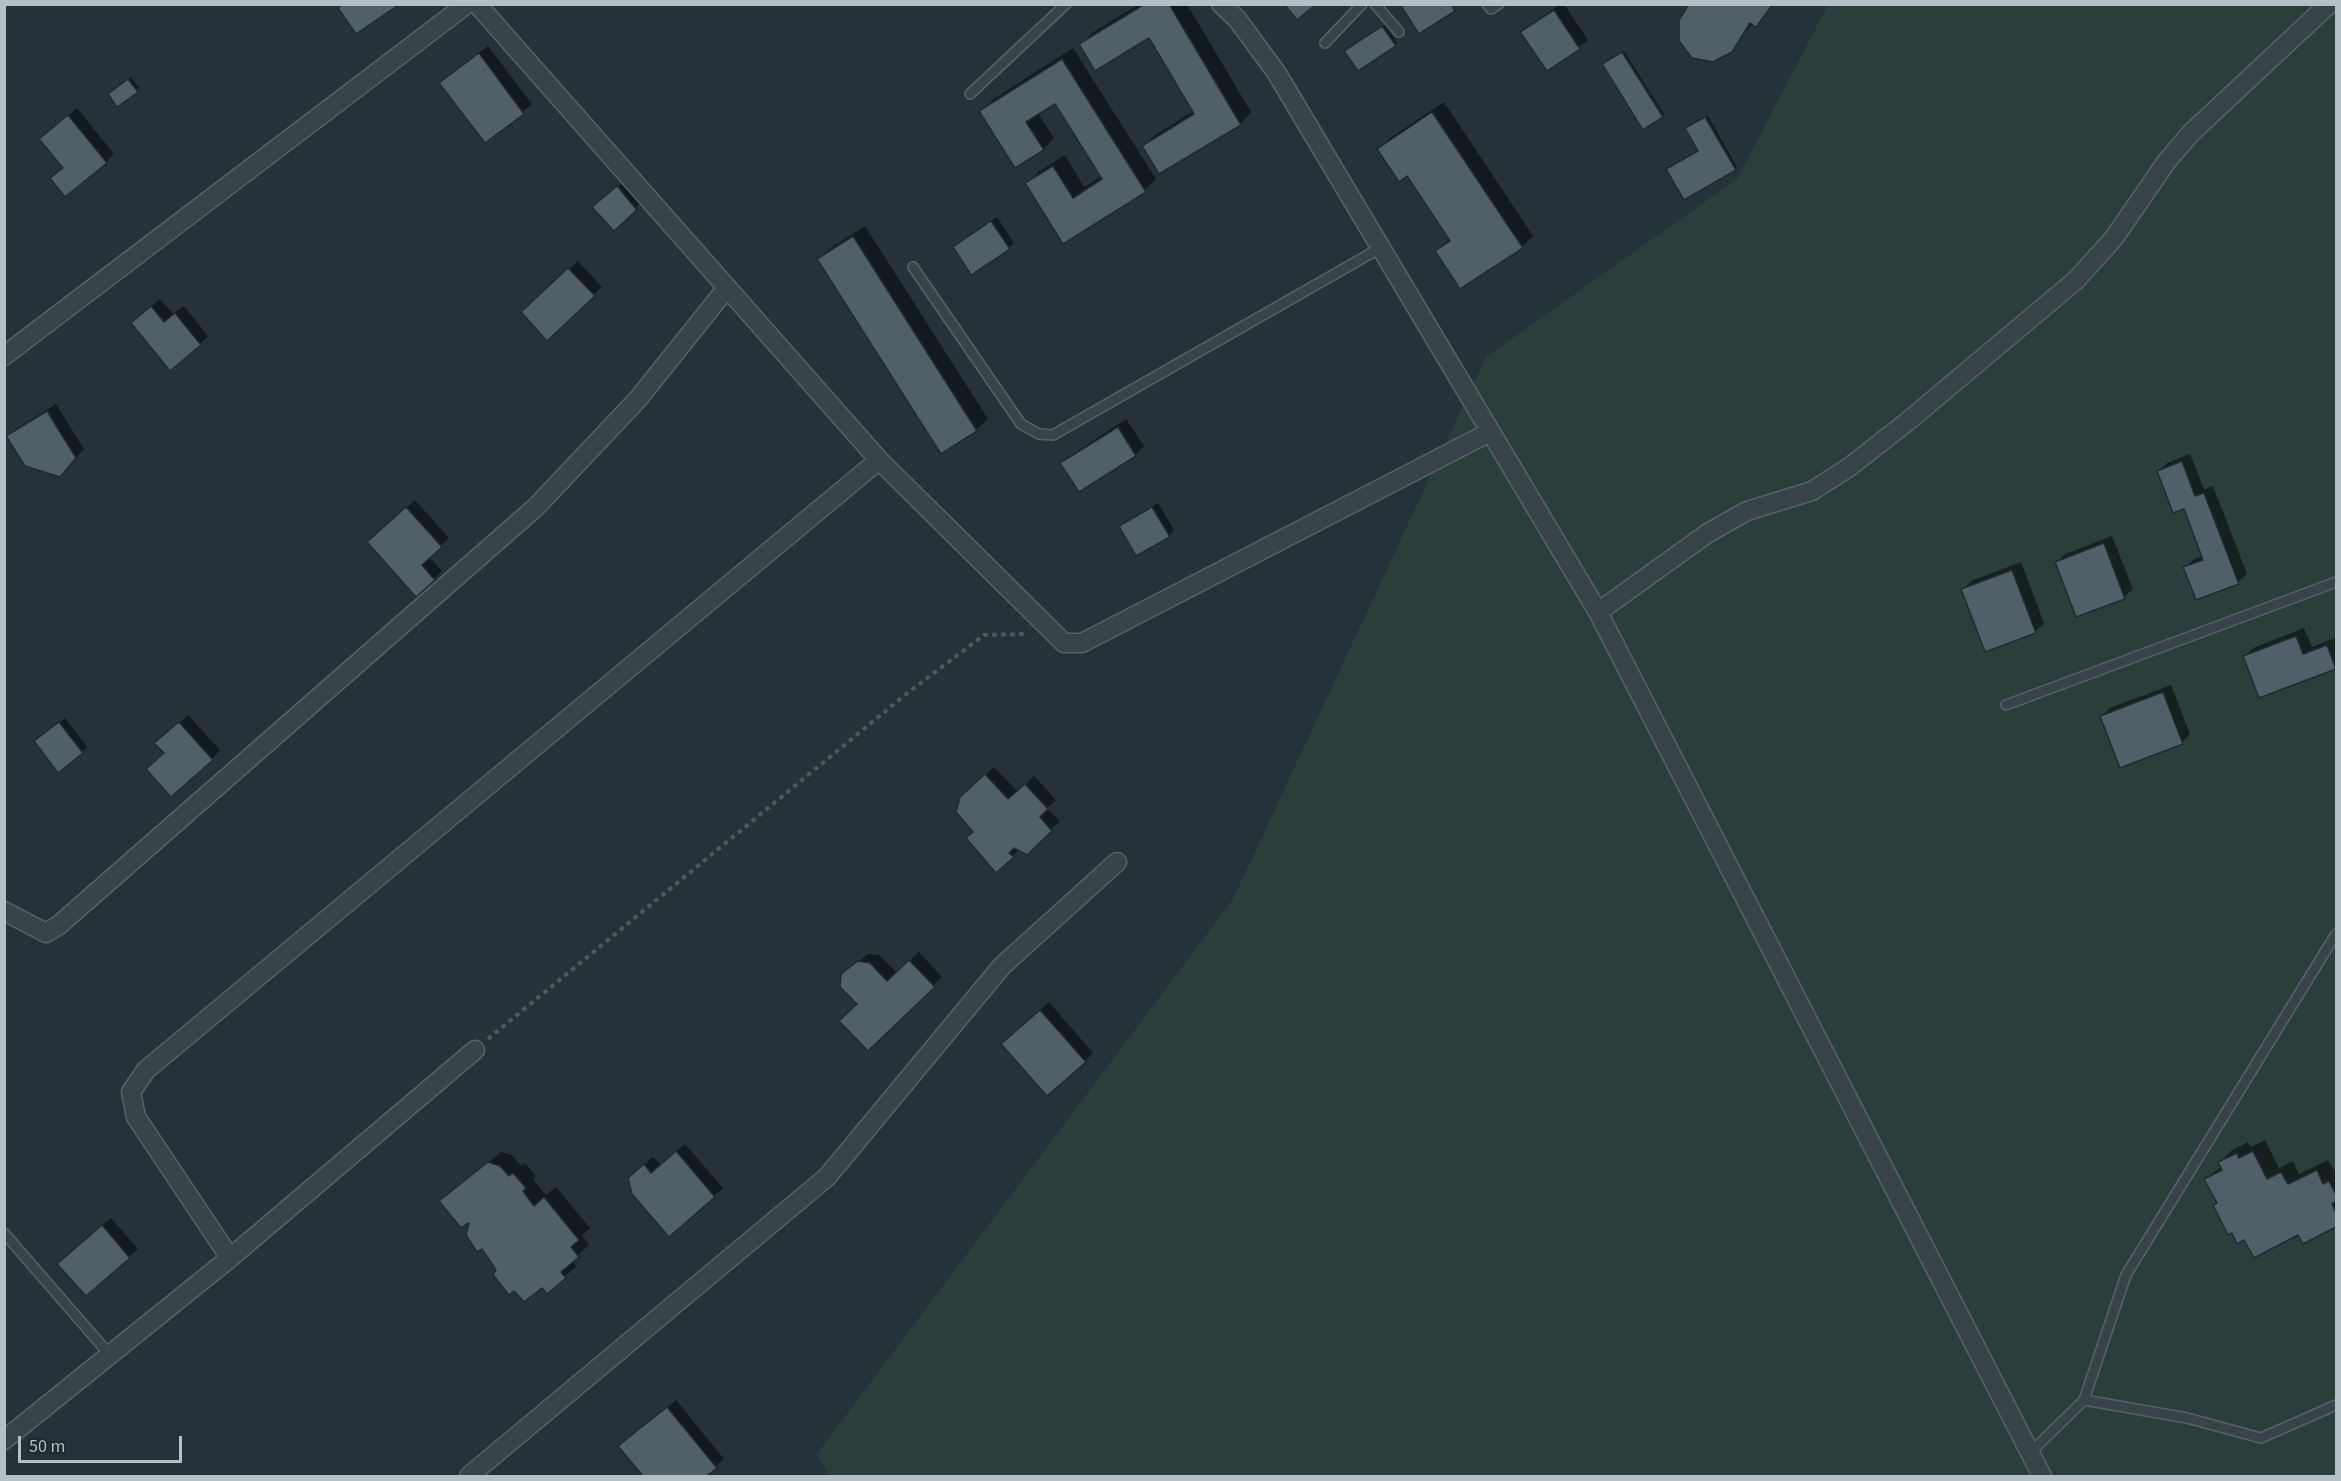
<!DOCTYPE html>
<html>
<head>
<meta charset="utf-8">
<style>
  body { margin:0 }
  #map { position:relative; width:2341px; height:1481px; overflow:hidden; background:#25323a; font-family:"Source Sans 3",sans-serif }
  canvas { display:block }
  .frame { position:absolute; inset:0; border:6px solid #b4bfc6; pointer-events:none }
  .scale { position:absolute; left:18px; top:1436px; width:164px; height:27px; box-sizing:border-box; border:3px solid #b4bfc6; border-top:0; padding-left:8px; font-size:18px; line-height:21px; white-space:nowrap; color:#b4bfc6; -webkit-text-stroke:4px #1e292f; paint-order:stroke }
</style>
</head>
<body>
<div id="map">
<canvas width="2341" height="1481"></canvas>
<div class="frame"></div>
<div class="scale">50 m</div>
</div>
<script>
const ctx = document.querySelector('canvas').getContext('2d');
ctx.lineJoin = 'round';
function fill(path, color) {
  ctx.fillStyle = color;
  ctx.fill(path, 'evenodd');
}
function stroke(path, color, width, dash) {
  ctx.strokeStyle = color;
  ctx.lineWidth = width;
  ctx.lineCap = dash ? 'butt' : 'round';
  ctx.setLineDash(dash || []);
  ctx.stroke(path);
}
fill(new Path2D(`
  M1828,5H2336V1476H830L816,1455L1233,899L1486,357L1737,179Z`), '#2a3f3b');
fill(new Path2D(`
  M1139,4H1187L1251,112L1240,124L1144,146L1155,135L1194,111L1149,36L1081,44L1092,33Z
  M1560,4H1564L1588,40L1548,69L1522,33Z
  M1692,4H1774L1756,25L1753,23L1731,50L1713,61L1703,60L1685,50L1678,30L1680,20Z
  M1385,25L1397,43L1395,45L1349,49Z
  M488,46L532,104L485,141L441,83Z
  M1073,48L1156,179L1145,190L1063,242L1027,184L1038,172L1065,155L1084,187L1102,176L1055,102L1038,113L1054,138L1043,149L981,111L992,100Z
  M1624,51L1664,114L1662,116L1606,63Z
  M131,77L139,88L137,91L112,92Z
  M1444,102L1533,236L1522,247L1437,251L1450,238L1408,174L1379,149L1390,138Z
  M77,108L114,154L106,162L52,178L64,167L41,139Z
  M1708,116L1737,167L1735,169L1700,150L1690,126Z
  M623,182L641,203L614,229L600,202Z
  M997,217L1014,243L1009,248L955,247Z
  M865,226L988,419L976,430L819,259L830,248Z
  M578,261L602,287L548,338L531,304Z
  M160,299L173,314L184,306L208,336L200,344L141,315Z
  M56,404L84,449L69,467L8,436L17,428Z
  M1126,419L1144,446L1135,455L1080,490L1062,463L1071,455Z
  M2190,454L2204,489L2213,486L2247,574L2238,582L2185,568L2194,559L2203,556L2185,507L2159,471L2167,463Z
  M415,500L449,538L429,557L442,571L434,579L377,534Z
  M1158,503L1174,530L1169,536L1121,526Z
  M2112,536L2133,589L2124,597L2057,562L2065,554Z
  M2021,562L2044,623L2035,632L1963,590L1971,581Z
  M2304,628L2312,647L2335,638V668L2245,656L2253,648Z
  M2171,685L2190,734L2182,743L2102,716L2110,708Z
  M188,715L220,750L212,759L165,753V735Z
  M65,718L87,747L82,752L41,736Z
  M994,767L1018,792L1034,776L1056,800L1047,808L1060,821L1026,853L1020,849L1013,856L975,831L962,798Z
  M919,952L942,977L868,1049L859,1004L842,975L868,954L879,955L897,973Z
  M1049,1002L1093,1053L1085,1061L1011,1036Z
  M2265,1140L2279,1168L2293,1161L2299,1174L2328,1160L2336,1173V1225L2304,1242L2299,1233L2245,1238L2215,1205L2218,1202L2206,1179L2222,1166L2220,1162L2231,1151L2248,1142L2251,1147Z
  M685,1144L723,1188L669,1235L638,1170L653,1157L661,1165Z
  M501,1152L512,1155L521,1166L525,1163L536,1176L533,1179L546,1195L556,1187L590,1228L582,1235L589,1245L572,1261L577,1266L547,1292L542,1286L498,1270L471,1219L441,1201Z
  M111,1218L138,1249L86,1294L68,1255Z
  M676,1400L724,1459L704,1476H645L620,1446Z`), '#0007');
const building = new Path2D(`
  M343,4H400L356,34L338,8Z
  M1145,4H1169L1241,125L1159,174L1142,146L1194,114L1149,38L1095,71L1079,44Z
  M1284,4H1316L1297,20Z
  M1400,4H1451L1455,11L1419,34Z
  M1689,4H1773L1756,27L1750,23L1732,52L1713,62L1692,58L1679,41V20Z
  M1554,10L1580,49L1547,71L1520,32Z
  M1382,26L1396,46L1358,71L1344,51Z
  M1622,52L1663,117L1643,130L1602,64Z
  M479,53L524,114L485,143L439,83Z
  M1062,59L1146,192L1063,244L1025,183L1053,166L1073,198L1102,179L1055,104L1026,122L1044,150L1015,168L979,111Z
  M128,79L138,92L117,107L108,94Z
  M1432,112L1523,248L1460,289L1435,251L1450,241L1407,176L1399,182L1377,149Z
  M68,115L107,163L65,197L50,178L63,168L39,139Z
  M1705,117L1736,170L1684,200L1666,169L1698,151L1685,128Z
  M617,186L637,210L614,231L592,207Z
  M991,221L1010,249L971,275L953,247Z
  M853,236L977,431L941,454L817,259Z
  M568,268L595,296L547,341L521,312Z
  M151,306L164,322L175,313L201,345L170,371L131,323Z
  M47,411L76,458L60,477L25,466L6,436Z
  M1118,427L1136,456L1079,492L1060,463Z
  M2182,461L2195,496L2204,493L2239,584L2196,600L2183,567L2203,560L2184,509L2173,513L2157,471Z
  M406,507L442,547L422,565L435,580L416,597L367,542Z
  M1152,507L1170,537L1136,556L1119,526Z
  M2104,543L2125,599L2076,617L2055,562Z
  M2012,570L2036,633L1985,652L1961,589Z
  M2296,636L2303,654L2327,645L2336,669L2259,698L2243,656Z
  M2163,692L2183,744L2120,768L2100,716Z
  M59,722L83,753L58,773L34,741Z
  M179,722L213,760L171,797L146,769L164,753L154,743Z
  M985,774L1008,799L1025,784L1048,809L1040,817L1052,831L1027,855L1014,848L1009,853L1014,857L996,873L966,838L973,832L956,812L960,797Z
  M909,960L935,987L868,1051L839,1021L857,1004L840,987L841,974L858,961L870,963L887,981Z
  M1040,1010L1086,1062L1047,1096L1001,1044Z
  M676,1151L715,1197L669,1237L632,1194L628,1178L644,1164L651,1173Z
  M2253,1151L2267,1179L2281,1172L2288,1184L2317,1170L2323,1184L2329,1181L2336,1195V1201L2332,1204L2336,1213V1227L2303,1244L2298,1235L2254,1258L2244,1240L2237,1244L2232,1233L2228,1235L2213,1205L2217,1203L2204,1179L2222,1170L2218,1162L2237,1153L2239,1158Z
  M488,1162L500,1166L509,1176L513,1173L526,1188L523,1191L534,1206L544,1197L579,1240L571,1247L579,1257L561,1272L566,1278L547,1294L542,1288L524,1302L514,1291L509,1295L493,1275L496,1270L482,1249L477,1252L466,1235L469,1223L461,1228L439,1201Z
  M102,1225L130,1258L86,1296L57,1264Z
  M667,1407L717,1468L707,1476H643L618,1446Z`);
fill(building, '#515f68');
stroke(building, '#202b31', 1.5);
const service = new Path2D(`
  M1375,4L1399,32
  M1487,4L1491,9L1499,4
  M1325,43L1362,4
  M970,94L1066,4
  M913,267L1021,424L1039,434L1053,435L1382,247
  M2006,705L2336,582
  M4,1233L110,1355
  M2084,1400L2187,1418L2261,1438L2336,1405
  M2030,1453L2084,1400L2126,1275L2336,934`);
const minor = new Path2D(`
  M477,4L879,460L1064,643H1082L1490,432
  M1221,4L1237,19L1276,72L1598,612L2042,1476
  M4,356L467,4
  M1598,612L1708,533L1747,511L1812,491L1848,468L1907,422L2076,280L2114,238L2167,161L2191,133L2329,4
  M4,911L46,933L59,925L536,507L638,399L726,289
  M230,1258L136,1117L131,1092L146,1070L879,460
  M4,1440L230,1258L475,1050
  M469,1476L827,1177L1002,966L1117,862`);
stroke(service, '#576268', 12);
stroke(minor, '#576268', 21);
stroke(new Path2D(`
  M488,1039L905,695L984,635L1027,634`), '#495c59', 4, [4.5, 4.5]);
stroke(service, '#39444a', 9);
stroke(minor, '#39444a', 18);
</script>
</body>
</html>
